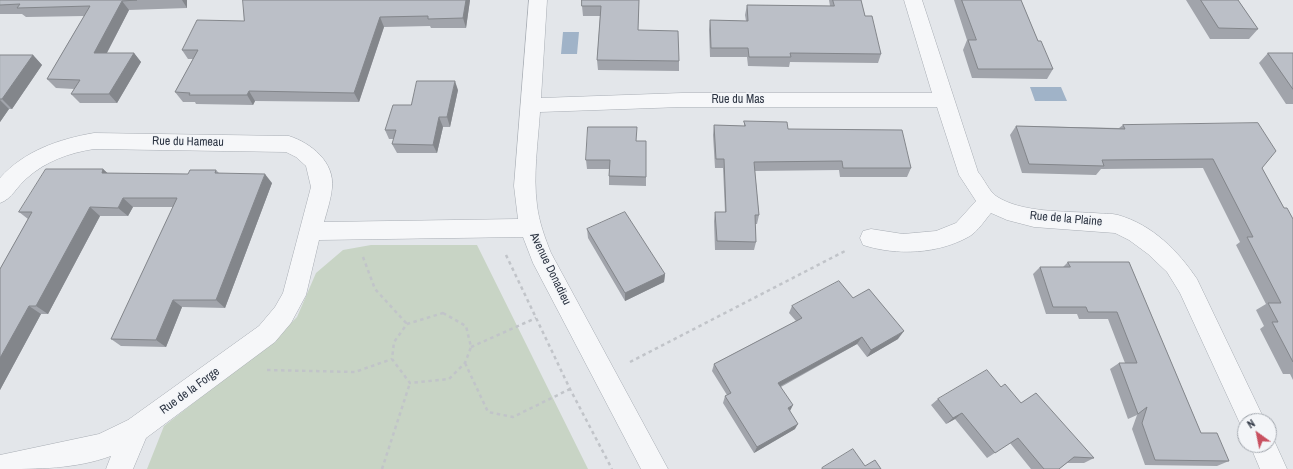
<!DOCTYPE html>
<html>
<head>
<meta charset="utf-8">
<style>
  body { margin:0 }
  #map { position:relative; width:1293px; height:469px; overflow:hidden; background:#e3e6ea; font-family:"Archivo Narrow",sans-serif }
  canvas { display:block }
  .north { position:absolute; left:1237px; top:413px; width:40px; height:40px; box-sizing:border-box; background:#f3f5f8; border:1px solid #a3a8af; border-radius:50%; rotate:327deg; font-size:11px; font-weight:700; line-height:16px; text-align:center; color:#2c3442 }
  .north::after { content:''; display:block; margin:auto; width:14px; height:18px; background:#c85060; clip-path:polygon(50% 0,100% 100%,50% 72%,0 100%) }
</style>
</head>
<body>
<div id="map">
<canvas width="1293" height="469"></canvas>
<div class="north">N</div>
</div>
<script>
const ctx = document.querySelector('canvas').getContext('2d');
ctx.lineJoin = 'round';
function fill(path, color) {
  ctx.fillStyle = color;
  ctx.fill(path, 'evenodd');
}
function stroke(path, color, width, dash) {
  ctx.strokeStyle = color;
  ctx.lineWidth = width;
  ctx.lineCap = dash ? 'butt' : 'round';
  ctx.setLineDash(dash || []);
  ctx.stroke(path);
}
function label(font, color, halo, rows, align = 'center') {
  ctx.font = font + ' "Archivo Narrow",sans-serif';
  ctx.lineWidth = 3;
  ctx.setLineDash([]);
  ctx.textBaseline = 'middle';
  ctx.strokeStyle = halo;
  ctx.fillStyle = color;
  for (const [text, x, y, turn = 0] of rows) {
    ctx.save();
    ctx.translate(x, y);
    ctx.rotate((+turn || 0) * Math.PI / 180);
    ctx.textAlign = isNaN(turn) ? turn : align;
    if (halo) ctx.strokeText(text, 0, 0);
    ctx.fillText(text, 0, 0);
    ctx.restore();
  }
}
fill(new Path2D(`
  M371,245H477L588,469H147L164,426L274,340L297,317L316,273L343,250Z`), '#c8d4c5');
fill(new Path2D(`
  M563,32H579L577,54H561Z
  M1030,87H1061L1067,101H1035Z`), '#a0b3c8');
const street = new Path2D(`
  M529,0H547L541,98L682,93H932L904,0H922L978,172C984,179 989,191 996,196C1021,213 1065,211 1094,213C1102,214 1111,213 1118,215C1153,225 1178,251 1197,279L1265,421H1245V431L1243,430L1180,293L1167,272L1148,254L1129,240L1115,233L1034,227L1007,220L991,213C985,220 978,231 970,236C939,254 897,256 863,245L860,238L863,231L871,229L903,234L936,231L956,223L976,201L959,175L937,107H682L540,112C538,142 533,175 537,205C539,222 545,238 551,253L668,469H641L533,263L523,237L319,240L306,295L291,323L275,342L146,438L133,469H106L111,456C76,469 37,469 0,469V455L99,434L128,420L259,326L275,307L283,293L311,187L306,166L296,157L286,152L94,149C69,153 46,161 27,178C17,186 12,199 0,203V178C24,151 59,139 94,133L289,136C311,143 335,162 332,188C331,199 327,211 324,222L518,219L514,186Z
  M1269,434L1272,436L1287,469H1260L1250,445H1269Z`);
stroke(street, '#a8adb4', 1);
stroke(new Path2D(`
  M506,255L570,389L612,469
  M363,257L375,289L407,324
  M443,313L466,326L471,347L465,363L449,379L410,383L392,359L394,342L407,324Z
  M471,347L536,318
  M630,362L847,250
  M465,363L488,412L513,417L570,389
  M267,370L355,372L392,359
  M382,469L410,383`), '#c1c4c9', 2.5, [3.5, 3.5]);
fill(street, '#f6f7f9');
fill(new Path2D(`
  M0,0H187V8L129,10L107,53H134L141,62L117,103H80L71,94L74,89L56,88L47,79L84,16L26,17L22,14H0Z
  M470,0L466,28H431L430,26L384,27L359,102L255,101L253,105L196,104L195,102H183L175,92L193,59H188L182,50L244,21Z
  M639,0L638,30L679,61V71L598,70L597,60L600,16H583L582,6Z
  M829,0H861L865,16L881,54L878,63L790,62L789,67L748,66L747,57H710L709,30L710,20L746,21L745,15L747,5L830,6Z
  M954,0H1021L1038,41L1053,69L1047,79L972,78L963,50L967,40Z
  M1186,0H1238L1258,29L1249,39H1210Z
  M1268,53H1293V104H1286L1259,63Z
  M0,55H33L42,65L12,109H9L0,122Z
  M458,90L450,127H443L437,153H397L392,144L394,139H389L385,130L411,105Z
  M744,121L788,129L911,168L907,177H840L839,170L755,171L759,215L757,224H755L756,242L754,250H715L714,221L715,212H725L723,168H715L713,135L714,125L744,126Z
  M1123,125L1262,168L1284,208L1293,219V380L1290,374H1283L1260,329L1264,326L1256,310L1266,304L1236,245L1240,242L1203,168L1101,169L1096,175L1022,173L1010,135L1016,126L1119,128Z
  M637,141H646V186L609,185V169H587L586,160Z
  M103,169L107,173L188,174L216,170L219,173L272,183L225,308L182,307L166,347L121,346L111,339L173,207H133L128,216H100L48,314H41L0,390V269L28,219L19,212Z
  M587,229L665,274L664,282L625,301L588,238Z
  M1068,262H1129L1201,433L1229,461L1217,466L1145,465L1132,429L1137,415L1128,419L1110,369L1119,363H1125L1108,319H1079L1077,314H1046L1033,274L1040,267H1063Z
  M853,298L898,339L867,357L857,344L781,387L790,411L795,429L754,453L723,403L725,396L727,395L712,371L714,364L796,321L789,313L792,306Z
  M1001,387L1021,403L1094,458L1084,463H1067L1059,469H1031L1010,443L987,458L955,419L946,424L931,405L938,399Z`), '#a1a4ab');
fill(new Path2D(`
  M182,0H187V8Z
  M466,0H470L466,28L463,18Z
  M122,1L129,10L102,62L94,53Z
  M380,17L384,27L359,102L354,93Z
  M134,53L141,62L117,103L109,94Z
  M33,55L42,65L12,109L2,99Z
  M455,81L458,90L450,127L447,117Z
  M249,91L255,101L253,105L247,95Z
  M0,100L9,109L0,122Z
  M439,117L443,127L437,153L433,145Z
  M103,169L113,178L102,173Z
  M265,174L272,183L225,308L216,300Z
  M123,198L133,207L128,216L118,208Z
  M90,207L100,216L48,314L36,306Z
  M665,274L664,282L625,301V293Z
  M173,300L182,307L166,347L156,340Z
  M29,306L41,314L0,390V358Z
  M904,331L898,339L867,357L871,350Z
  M862,337L857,344L775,389L778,383Z
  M793,405L790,411L788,408Z
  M962,413L955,419L946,424L953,418Z
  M798,424L795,429L754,453L757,447Z`), '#83868b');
const building = new Path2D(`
  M0,0H137L122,1L94,53H134L109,94H71L80,80L47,79L90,6L17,8L20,4L0,5Z
  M243,0H466L463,18L428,19V16L380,17L354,93L249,91L247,95H189L190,93L175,92L198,50H182L197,20L244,21Z
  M582,0H639L638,30L678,31L679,61L597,60L601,6H582Z
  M833,0H861L865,16H872L881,54L790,53L791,57H749L748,48H711L710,20L748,21L747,5L834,6Z
  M962,0H1021L1038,41H1041L1053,69H978L968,40H976Z
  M1201,0H1238L1258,29L1219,28Z
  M1268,53H1293V89Z
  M0,55H33L2,99H0Z
  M417,81H455L447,117H439L433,145L392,144L396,130H385L393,105H411Z
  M744,121L787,122L788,129L902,130L911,168H843L842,161L754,162L759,215H755L756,242L717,241L715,212H726L724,159H716L714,125L745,126Z
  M1258,123L1276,151L1262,168L1284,208H1287L1293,219V362L1272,322H1278L1268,303H1281L1247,237H1253L1213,159L1102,160L1104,166L1029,164L1016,126L1125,129L1123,125Z
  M588,127H637L636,141H646V177L609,176L610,160H586Z
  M46,169H103L102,173L188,174L190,170H216L215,173L265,174L216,300H173L156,340L111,339L177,198H123L118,208L90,207L36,306H29L0,358V269L32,212H19Z
  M625,212L665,274L625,293L587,229Z
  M1068,262H1129L1201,433H1217L1229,461L1155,460L1142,423L1147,407L1138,414L1119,363H1137L1117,312H1088L1086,307H1053L1040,267H1070Z
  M839,281L853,298L869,289L904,331L871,350L862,337L778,383L793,405L788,408L798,424L757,447L725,396L731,393L714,364L802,318L792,306Z
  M987,370L1001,387L1005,384L1021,403L1036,393L1094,458L1074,457L1059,469H1044L1018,438L995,453L962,413L953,418L938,399Z
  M853,449L865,466L875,460L881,469H822V468Z`);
fill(building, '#bbbfc7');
stroke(building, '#83868b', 1);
label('12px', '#2c3442', '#f3f5f8', [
  ["Rue du Mas",738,100],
  ["Rue du Hameau",188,142,1],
  ["Rue de la Plaine",1066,219,5],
  ["Avenue Donadieu",550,269,64],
  ["Rue de la Forge",190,391,-36]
]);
</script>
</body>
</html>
